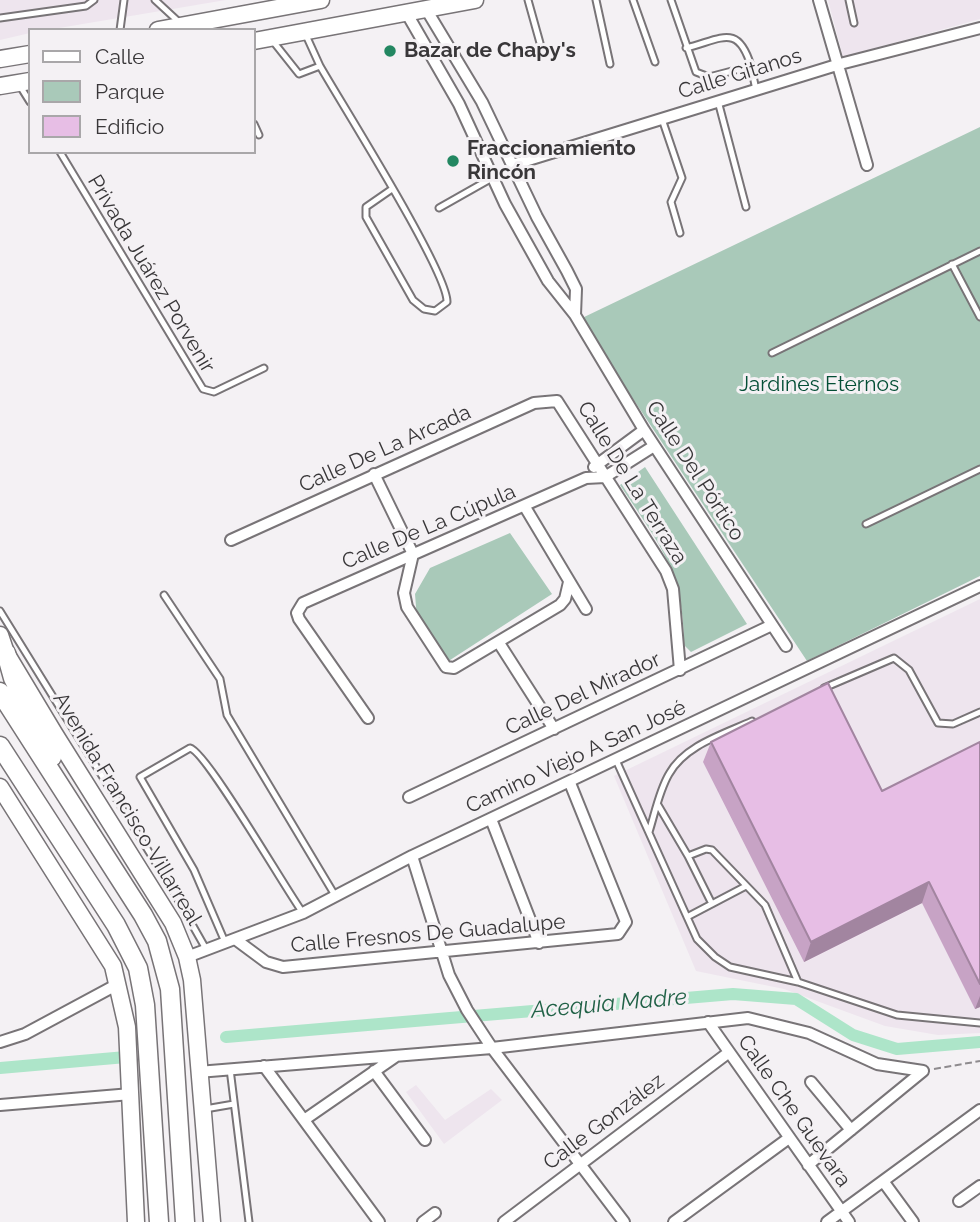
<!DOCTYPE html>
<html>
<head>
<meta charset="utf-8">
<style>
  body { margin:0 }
  #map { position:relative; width:980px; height:1222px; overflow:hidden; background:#f4f1f4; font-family:Raleway,sans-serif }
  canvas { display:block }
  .legend { position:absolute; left:28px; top:28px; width:228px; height:126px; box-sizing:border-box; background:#f4f1f4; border:2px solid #a9a7a9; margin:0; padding:9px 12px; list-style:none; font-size:21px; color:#393739 }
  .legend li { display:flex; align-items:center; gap:14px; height:35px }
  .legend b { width:35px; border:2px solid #a9a7a9 }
</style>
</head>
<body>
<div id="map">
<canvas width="980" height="1222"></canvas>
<ul class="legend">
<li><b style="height:9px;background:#fff"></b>Calle</li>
<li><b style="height:19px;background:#a9c9b9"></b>Parque</li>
<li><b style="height:19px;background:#e7bee5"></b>Edificio</li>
</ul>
</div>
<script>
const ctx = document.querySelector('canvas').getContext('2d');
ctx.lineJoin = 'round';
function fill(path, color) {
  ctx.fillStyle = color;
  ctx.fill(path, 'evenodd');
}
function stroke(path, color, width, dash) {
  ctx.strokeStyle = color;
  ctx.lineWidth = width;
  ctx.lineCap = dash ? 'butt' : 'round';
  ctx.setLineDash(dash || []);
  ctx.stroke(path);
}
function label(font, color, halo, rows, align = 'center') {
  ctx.font = font + ' Raleway,sans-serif';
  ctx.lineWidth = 6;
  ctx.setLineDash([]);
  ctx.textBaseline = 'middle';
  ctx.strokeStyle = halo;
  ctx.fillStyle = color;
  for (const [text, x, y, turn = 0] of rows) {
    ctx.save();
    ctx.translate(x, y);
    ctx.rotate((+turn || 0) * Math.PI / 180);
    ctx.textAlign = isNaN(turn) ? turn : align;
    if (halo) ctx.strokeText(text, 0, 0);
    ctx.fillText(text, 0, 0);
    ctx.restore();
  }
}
fill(new Path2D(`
  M0,0H226L47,30H30V33L0,40Z
  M828,0H980V19L843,57Z
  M980,599V1033L938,1035L885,1026L784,989L696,971L614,776Z
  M416,1085L445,1120L491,1089L502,1100L444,1144L406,1092Z`), '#eee5ee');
fill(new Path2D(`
  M980,127V576L807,661L580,319Z
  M645,467L747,624L691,652L684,645C684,571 659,544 620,485Z
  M510,533L552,594L447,662L417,619L415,594L430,568Z`), '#a9c9b9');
stroke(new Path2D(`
  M226,1037L733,994L796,999L853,1035L897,1049L980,1042
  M0,1068L126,1057`), '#ade5c9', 12);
const service = new Path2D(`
  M155,0L180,23
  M528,0L540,43
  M596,0L610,64
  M633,0L655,62
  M671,0L696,72L709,77L751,66L756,90
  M849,0L854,23
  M0,18L86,6L94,0
  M120,30L124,0
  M272,40L299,74L320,66L305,33
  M686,48C722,39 738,23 751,66
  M320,66C341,103 448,272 447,302L435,311L424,309L413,300L366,217V207L392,189
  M20,86L30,102
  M718,101L746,207
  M662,119L682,178L671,202L680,233
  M254,124L259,135
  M60,152L203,389L214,392L264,368
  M439,208L492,178
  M952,264L980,317
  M772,353L980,251
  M866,524L980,469
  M164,595L220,679L227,715L336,897
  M0,611L172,889L206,949
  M824,688L894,658L909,670L938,723L953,724L980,712
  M616,760L697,939L715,957L730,967L798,982L897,1015L980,1023
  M658,805L688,856
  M649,832C655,813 659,791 669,774C685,745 724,734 752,721
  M712,904L688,856L706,849L712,850L765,905L798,982
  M687,917L746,886
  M225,942L194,870L140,777L190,748C206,751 286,890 303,913
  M230,1069L249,1222
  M205,1109L234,1104`);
const minor = new Path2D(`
  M819,0L867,165
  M426,9L482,102L537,217L567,271L576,289L575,315
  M406,12L459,104L505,204L548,281L575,315L644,430L786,646
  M512,165L840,64L980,28
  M594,467L644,430
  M374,474L413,554L404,593L407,607L446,667L454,668L560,605L565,599L569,582
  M525,507L586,609
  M231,540L534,403L557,401L666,571L673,589L680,670
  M499,643L554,729
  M368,718L299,619L297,613L303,603L586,478L605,477L654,446
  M409,797L772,625
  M491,819L539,943
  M412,856L449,975L467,1010L492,1048L624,1222
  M235,939L266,962L283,967L618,934L626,922L570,783
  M187,957L303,913L412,856L980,586
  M708,1022L849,1222
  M0,1042L25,1034L118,984
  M264,1066L379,1222
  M374,1071L425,1140
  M198,1072L492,1048L748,1018L809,1033L877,1064L923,1071
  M811,1082L851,1130
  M0,1105L131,1094
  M304,1120L395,1057
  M808,1165L923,1071
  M883,1181L913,1222
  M959,1201L980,1186
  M423,1222L435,1213
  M504,1222L728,1053
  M674,1222L789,1138
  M827,1222L980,1110`);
const primary = new Path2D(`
  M158,30L321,0
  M254,41L475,0
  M0,59L30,54
  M0,86L30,81
  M0,635L6,653L54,733L173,923L187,957L192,980L212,1222
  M0,787L113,966L127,1027L136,1222`);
const trunk = new Path2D(`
  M6,653L13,678L52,757
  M0,692L143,915L157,941L170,989L185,1222
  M0,746L116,925L138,968L145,1005L159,1222`);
stroke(service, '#787477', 9);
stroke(minor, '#787477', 14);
stroke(primary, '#787477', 19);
stroke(trunk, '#787477', 21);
stroke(new Path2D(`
  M934,1069L980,1061`), '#8e8b8e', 2, [7, 3.5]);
stroke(service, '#fff', 5);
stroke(minor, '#fff', 10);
stroke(primary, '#fff', 16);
stroke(trunk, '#fff', 18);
fill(new Path2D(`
  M711,742L882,791L980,742V1007L975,1009L922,903L804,962L703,762Z`), '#c7a3c5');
fill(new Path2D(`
  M929,882L922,903L804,962L811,942Z
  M980,996V1007L975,1009Z`), '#a285a0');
const building = new Path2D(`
  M828,683L882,791L980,742V984L929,882L811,942L711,742Z`);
fill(building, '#e7bee5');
stroke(building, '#a285a0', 2);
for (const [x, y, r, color] of [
  [390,51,7,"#238761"],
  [453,161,7,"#238761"]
]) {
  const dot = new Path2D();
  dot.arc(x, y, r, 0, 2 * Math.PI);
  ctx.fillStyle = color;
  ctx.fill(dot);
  stroke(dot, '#f4f1f4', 2.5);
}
label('bold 21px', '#393739', '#f4f1f4', [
  ["Bazar de Chapy's",404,51],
  ["Fraccionamiento",467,149],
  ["Rincón",467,173]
], 'left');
label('21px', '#393739', '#f4f1f4', [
  ["Calle Gitanos",740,74,-17],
  ["Privada Juárez Porvenir",151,274,59],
  ["Calle De La Arcada",385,449,-24],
  ["Calle Del Pórtico",695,471,57],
  ["Calle De La Terraza",632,483,58],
  ["Calle De La Cúpula",429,527,-23],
  ["Calle Del Mirador",583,694,-25],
  ["Camino Viejo A San José",576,757,-25],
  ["Avenida Francisco Villarreal",127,809,59],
  ["Calle Fresnos De Guadalupe",428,934,-5],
  ["Calle Che Guevara",794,1111,55],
  ["Calle González",604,1122,-37]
]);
label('21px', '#034e35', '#f4f1f4', [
  ["Jardines Eternos",819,385]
]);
label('italic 23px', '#216247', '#f4f1f4', [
  ["Acequia Madre",609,1004,-5]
]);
</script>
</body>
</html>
